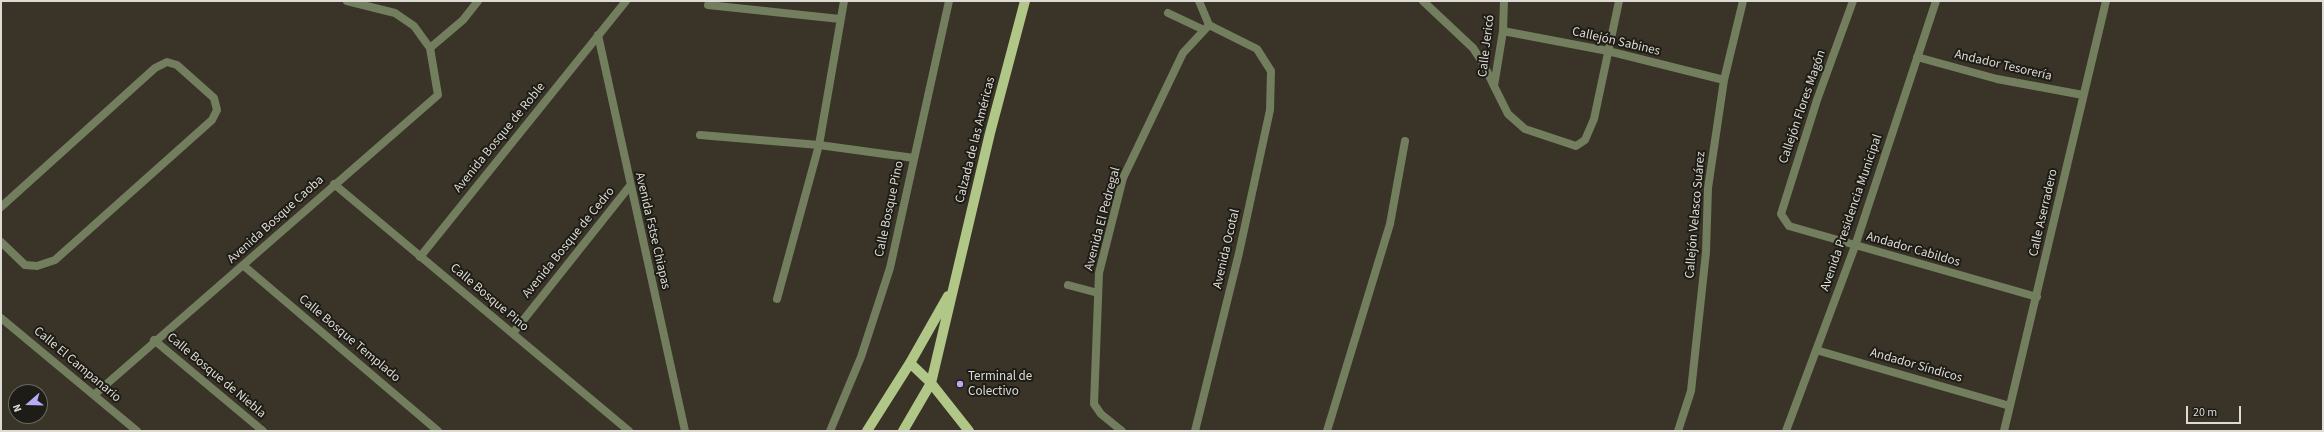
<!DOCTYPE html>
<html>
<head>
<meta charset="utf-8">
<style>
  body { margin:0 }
  #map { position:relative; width:2324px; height:432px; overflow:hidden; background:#393427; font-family:"Source Sans 3",sans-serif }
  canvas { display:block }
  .frame { position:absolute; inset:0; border:2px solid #dddbd3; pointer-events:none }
  .north { position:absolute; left:8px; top:384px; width:40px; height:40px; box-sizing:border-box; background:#1e1c16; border:1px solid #6a6862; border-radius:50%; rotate:250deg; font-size:11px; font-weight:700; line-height:16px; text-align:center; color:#dddbd3 }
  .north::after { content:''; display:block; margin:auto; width:14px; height:18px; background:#baaaf6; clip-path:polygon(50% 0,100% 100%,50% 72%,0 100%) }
  .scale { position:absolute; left:2186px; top:406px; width:55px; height:18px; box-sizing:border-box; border:2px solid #dddbd3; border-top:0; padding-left:5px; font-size:12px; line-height:14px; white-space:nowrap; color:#dddbd3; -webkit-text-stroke:3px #1e1c16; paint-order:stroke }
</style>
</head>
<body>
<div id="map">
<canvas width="2324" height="432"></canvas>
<div class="frame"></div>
<div class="north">N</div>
<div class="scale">20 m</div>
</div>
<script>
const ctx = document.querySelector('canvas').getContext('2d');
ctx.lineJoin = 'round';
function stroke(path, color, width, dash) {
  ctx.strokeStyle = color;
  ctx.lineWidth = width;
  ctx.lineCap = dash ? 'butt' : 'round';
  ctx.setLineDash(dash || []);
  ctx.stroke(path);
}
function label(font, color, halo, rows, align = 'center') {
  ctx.font = font + ' "Source Sans 3",sans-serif';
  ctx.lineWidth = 4;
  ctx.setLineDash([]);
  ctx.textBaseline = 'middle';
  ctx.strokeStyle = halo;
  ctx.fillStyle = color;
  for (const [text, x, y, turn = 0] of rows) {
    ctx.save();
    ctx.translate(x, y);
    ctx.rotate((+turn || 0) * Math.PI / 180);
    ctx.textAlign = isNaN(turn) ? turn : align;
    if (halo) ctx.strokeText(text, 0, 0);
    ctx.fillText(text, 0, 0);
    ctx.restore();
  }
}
stroke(new Path2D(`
  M1,207L155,68L167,62L177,65L214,98L217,110L212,120L55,260L37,266L25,265L1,242`), '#737e5f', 8);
stroke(new Path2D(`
  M1199,1L1209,25
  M1423,1L1473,48L1484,65L1494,86
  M1504,1L1503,31L1494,86L1508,114L1525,129L1576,146L1585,140L1594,119L1619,1
  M1853,1L1817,100L1781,214L1789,226L2037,297
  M708,5L840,19
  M1168,13L1204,30
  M1503,31L1608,51L1724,80
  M598,35L685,431
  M430,48L463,20L478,1
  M1917,57L1997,79L2083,95
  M700,135L819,145L914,158
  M334,184L629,431
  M420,257L626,1
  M244,266L438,431
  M1068,285L1098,293
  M777,299L819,145L844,1
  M1,318L137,431
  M513,333L629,187
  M154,340L263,431
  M1816,350L2010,406
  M94,395L438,95L430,48L414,26L395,13L347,1
  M830,431L861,357L890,268L949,1
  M1122,431L1101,414L1094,404L1099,273L1123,178L1183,53L1209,25
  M1195,431L1239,253L1270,110L1271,71L1257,49L1209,25
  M1327,431L1390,224L1405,141
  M1678,431L1691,391L1706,252L1708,188L1724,80L1743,1
  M1786,431L1855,246L1936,1
  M2004,431L2106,1`), '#737e5f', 8);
stroke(new Path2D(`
  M910,363L931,383L969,431
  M867,431L910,363L948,296
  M903,431L931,383L990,133L1025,1`), '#b0c787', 10);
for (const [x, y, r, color] of [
  [960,384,4,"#baaaf6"]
]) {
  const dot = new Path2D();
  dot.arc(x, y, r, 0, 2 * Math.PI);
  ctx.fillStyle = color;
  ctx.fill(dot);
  stroke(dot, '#1e1c16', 1.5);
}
label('13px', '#dddbd3', '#1e1c16', [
  ["Callejón Sabines",1616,42,13],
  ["Calle Jericó",1487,46,-83],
  ["Andador Tesorería",2003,66,13],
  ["Callejón Flores Magón",1803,107,-71],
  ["Avenida Bosque de Roble",500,138,-51],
  ["Calzada de las Américas",976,140,-76],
  ["Calle Bosque Pino",890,209,-78],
  ["Avenida Presidencia Municipal",1852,213,-71],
  ["Calle Aserradero",2044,213,-77],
  ["Callejón Velasco Suárez",1696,215,-85],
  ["Avenida El Pedregal",1103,219,-75],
  ["Avenida Bosque Caoba",276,220,-42],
  ["Avenida Fstse Chiapas",652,231,77],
  ["Avenida Bosque de Cedro",569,243,-51],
  ["Avenida Ocotal",1227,249,-77],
  ["Andador Cabildos",1913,250,16],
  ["Calle Bosque Pino",489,298,40],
  ["Calle Bosque Templado",349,339,40],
  ["Calle El Campanario",77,365,40],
  ["Andador Síndicos",1916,366,16],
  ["Calle Bosque de Niebla",216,376,40]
]);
label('13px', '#dddbd3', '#1e1c16', [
  ["Terminal de",968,377],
  ["Colectivo",968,392]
], 'left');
</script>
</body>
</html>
